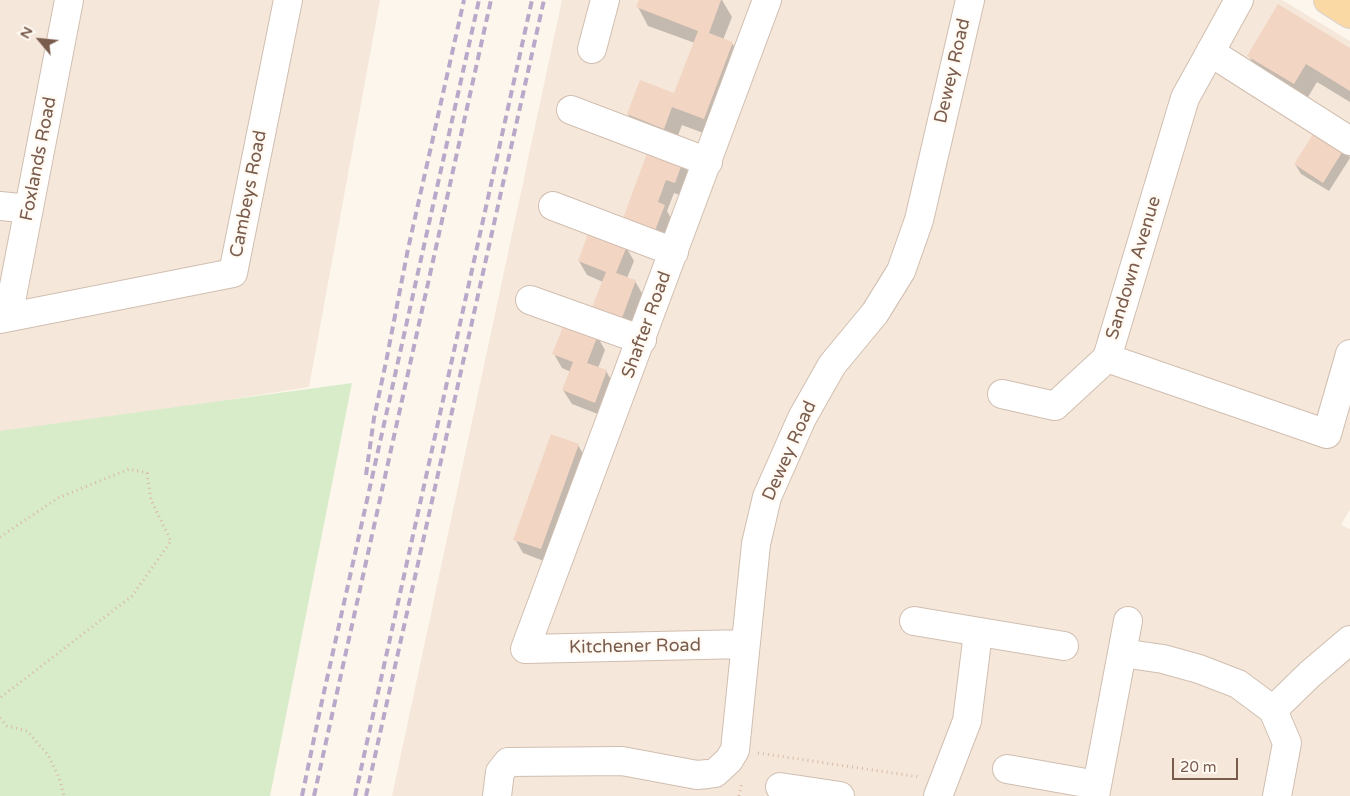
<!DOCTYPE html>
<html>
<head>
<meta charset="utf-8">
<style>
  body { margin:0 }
  #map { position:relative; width:1350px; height:796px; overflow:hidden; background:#fdf6ec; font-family:"Varela Round",sans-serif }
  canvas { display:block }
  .north { position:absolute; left:15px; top:15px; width:50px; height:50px; -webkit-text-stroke:4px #fffaf3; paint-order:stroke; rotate:298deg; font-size:14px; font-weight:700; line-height:20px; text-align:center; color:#7a5c4d }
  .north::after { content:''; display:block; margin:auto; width:18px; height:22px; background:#7a5c4d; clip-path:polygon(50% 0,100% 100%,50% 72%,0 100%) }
  .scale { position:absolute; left:1172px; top:758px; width:66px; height:22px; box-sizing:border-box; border:2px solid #7a5c4d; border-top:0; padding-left:6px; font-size:15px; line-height:18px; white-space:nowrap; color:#7a5c4d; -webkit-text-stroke:4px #fffaf3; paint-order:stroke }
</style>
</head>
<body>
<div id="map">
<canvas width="1350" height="796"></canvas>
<div class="north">N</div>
<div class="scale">20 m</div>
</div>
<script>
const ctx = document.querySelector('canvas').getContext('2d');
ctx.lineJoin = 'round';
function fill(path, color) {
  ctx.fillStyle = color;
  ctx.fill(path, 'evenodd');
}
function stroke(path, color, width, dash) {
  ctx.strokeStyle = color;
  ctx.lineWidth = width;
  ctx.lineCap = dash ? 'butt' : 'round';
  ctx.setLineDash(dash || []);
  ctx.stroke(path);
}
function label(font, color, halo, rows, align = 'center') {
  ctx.font = font + ' "Varela Round",sans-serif';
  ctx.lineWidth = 5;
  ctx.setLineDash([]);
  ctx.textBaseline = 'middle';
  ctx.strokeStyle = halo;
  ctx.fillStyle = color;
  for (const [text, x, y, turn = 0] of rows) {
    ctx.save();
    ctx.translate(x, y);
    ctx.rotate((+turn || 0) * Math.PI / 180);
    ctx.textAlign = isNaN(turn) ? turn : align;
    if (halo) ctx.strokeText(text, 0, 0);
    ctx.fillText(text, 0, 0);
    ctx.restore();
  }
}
fill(new Path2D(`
  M0,0H380L309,387L0,436Z
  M562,0H1282L1350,41V509L1341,525L1350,529V796H392Z`), '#f5e8da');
fill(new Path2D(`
  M352,383L270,796H0V431Z`), '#d8ecc9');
fill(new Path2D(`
  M641,0H722L732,17L723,40L732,43L743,62L714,137L682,125L674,146L639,133L628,114L675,95L695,43L648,26L638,7Z
  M1350,50V102L1317,82L1305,102L1259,74L1249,56Z
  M1345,147L1350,158L1329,191L1301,174L1295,164Z
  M682,162L691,176L683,196L674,193L667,211L672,220L662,246L623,221Z
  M626,247L634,261L627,278L635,281L643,295L630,332L602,321L594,307L603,282L587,275L579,261Z
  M597,336L605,350L598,368L606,371L614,385L603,416L572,404L563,390L571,372L562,368L554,354Z
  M578,445L586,459L549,563L523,553L515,539Z`), '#0003');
fill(new Path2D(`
  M639,0H721L709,33L733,42L704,119L672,107L664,129L627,114L640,80L674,93L698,31L636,7Z
  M1278,4L1350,48V91L1306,64L1294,84L1247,56Z
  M1317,128L1346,146L1323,183L1294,164Z
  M649,148L683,161L675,183L666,180L658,202L665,205L654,233L622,221Z
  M589,231L627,246L616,273L636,280L622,318L592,307L606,272L578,261Z
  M565,322L598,335L587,363L607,370L595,403L562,390L573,362L552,354Z
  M551,434L579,444L541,549L513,540Z`), '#f3d5c3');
const minor = new Path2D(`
  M1239,0L1185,98L1107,358L1327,434L1350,354
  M592,49L605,0
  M1210,52L1350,141
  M571,110L708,162
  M0,206L29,209
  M553,206L674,252
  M530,300L642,340
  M8,317L69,0
  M0,319L233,273L288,0
  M1002,394L1055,406L1107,358
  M914,621L1064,646
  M745,644L525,649L767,0
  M1122,653L1163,659L1199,669L1238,684L1273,710L1287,743L1277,796
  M1273,710L1310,674L1350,640
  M1007,769L1097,785
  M780,787L840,796
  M497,796L500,772L508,762L622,761L697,775L708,774L715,773L729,760L735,750L756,544L767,497L802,418L832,365L875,313L901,271L919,220L970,0
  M938,796L967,721L978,633
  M1095,796L1128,621`);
const major = new Path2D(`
  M1328,0L1350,14`);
stroke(minor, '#d1beb0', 30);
stroke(major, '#dad1cd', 30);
stroke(new Path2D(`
  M0,537L58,498L129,469L147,473L151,500L171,541L132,596L0,698
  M0,718L7,726L27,731L48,755L59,777L64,796
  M758,753L920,777
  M739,796L742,782`), '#d9b8a5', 3, [1, 4]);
stroke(minor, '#fff', 28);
stroke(major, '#fbd9a5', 28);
stroke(new Path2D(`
  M366,475L374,418L386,362L408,249L464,0
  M302,796L320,710L479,0
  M314,796L491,0
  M355,796L532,0
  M366,796L544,0`), '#b9a8c9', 4, [8, 5]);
label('18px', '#7a5c4d', '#fffaf3', [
  ["Dewey Road",953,71,-77],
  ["Foxlands Road",39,159,-79],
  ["Cambeys Road",249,194,-79],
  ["Sandown Avenue",1134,268,-73],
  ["Shafter Road",647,325,-70],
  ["Dewey Road",790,451,-66],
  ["Kitchener Road",635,647,-1]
]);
</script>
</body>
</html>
